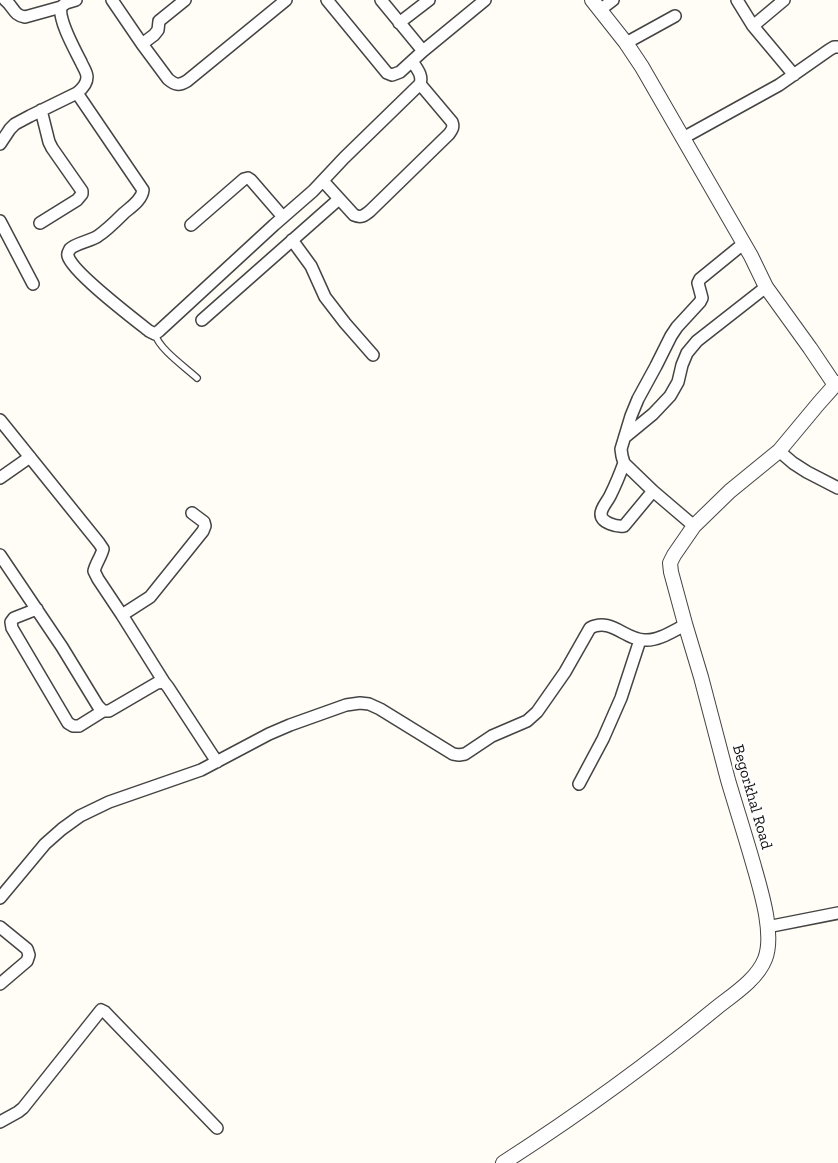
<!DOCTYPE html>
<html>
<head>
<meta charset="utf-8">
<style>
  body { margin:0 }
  canvas { display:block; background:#fffdf5 }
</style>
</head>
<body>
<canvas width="838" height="1163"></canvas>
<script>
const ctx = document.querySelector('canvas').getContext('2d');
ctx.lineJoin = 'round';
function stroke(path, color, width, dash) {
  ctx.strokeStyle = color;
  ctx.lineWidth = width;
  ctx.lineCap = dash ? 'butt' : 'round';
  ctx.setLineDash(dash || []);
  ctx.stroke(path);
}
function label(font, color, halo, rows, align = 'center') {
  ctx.font = font + ' "Zilla Slab",serif';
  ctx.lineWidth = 5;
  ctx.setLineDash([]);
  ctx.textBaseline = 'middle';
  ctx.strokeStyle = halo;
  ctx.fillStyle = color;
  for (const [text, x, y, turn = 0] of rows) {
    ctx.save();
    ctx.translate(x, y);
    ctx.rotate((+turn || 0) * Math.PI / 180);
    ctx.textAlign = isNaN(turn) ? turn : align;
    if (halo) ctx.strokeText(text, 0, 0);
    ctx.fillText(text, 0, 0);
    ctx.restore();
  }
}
const service = new Path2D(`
  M155,334C159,349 185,367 197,378`);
const minor = new Path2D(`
  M5,0C14,7 13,15 25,17L61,7
  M112,0L142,44L168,79C175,85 179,86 187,81L286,0
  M327,0L387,73L392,75L400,72L423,51L485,0
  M381,0L423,51
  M737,0L753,26
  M784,0L753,26L794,75
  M600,10L613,0
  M399,23L429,0
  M626,43L675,16
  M142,44L154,35L158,30L159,21L185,0
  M77,93L143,190C142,200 131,207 124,213C116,221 107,230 98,236C91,241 76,243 70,249C69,251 67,253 68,256C72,272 134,319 149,331L155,334L159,331L274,225L313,191L344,158L420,84C423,75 417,69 412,61
  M683,138L779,85L829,50L834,47H838
  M0,144L10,129L15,124L30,116L77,93C82,89 87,84 87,77C87,72 83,67 81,62C75,50 58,20 61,7L66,3L76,0
  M323,181L354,215C361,218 364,216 370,211L449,134C452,130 454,127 452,122L420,84
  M0,221L33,284
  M40,223L77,200L82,194V191L52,148L49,142L41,110
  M191,225L244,179L248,178L251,180L283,217
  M292,240L311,266L325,297L345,323L373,355
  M202,320L339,199
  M0,420L99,543L103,549C101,557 96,563 94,571L98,579L122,615L164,682
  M625,437L653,414L670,396L678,382L682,365L687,353L697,341L766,287
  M779,451L793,463L807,472L838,488
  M624,463C620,474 615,486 610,496C607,502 601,508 601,514C601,523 617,527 624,526L653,491
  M0,478L30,457
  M694,526L653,491L624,463L622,456L621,449L631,416L638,399L656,366L671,336L677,327L700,302L702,298L698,283L700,279L743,244
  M0,555L62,647L98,706L103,711H109L157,683L164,682L168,687L217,762
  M37,609L14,618L11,622L12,628L68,723L73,726H79L103,711
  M122,615L150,597L203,531L205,526L204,522L192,513
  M579,784L603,739L621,698L640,640
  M0,898L45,844L62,829L80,816L109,802L201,770L269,734L290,725L346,705L360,703L369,704L380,709L453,754L459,755L465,754L492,736L527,721L537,712L565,672L590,628C611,617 625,640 645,640C658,641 673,631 685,625
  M0,927L27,949L29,955L27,961L0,984
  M767,927L838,913
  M0,1122L18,1112L23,1108L101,1010L105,1012L217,1128`);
const tertiary = new Path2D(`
  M592,0L626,43L642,67L751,256L766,287L810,348L835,385
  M503,1163C576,1116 647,1065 715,1009C731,996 757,980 765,959C775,934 760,888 753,863C745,835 736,807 728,780C719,746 710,711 701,677C690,642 680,607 671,572L670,563L674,555L694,526L730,491L779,451L819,403L835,385L838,383`);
stroke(service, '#444', 8);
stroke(minor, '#444', 14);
stroke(tertiary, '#444', 16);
stroke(service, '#fff', 5.5);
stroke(minor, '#fff', 11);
stroke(tertiary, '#fff', 14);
label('16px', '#111', '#fff', [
  ["Begorkhal Road",752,797,74]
]);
</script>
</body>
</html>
